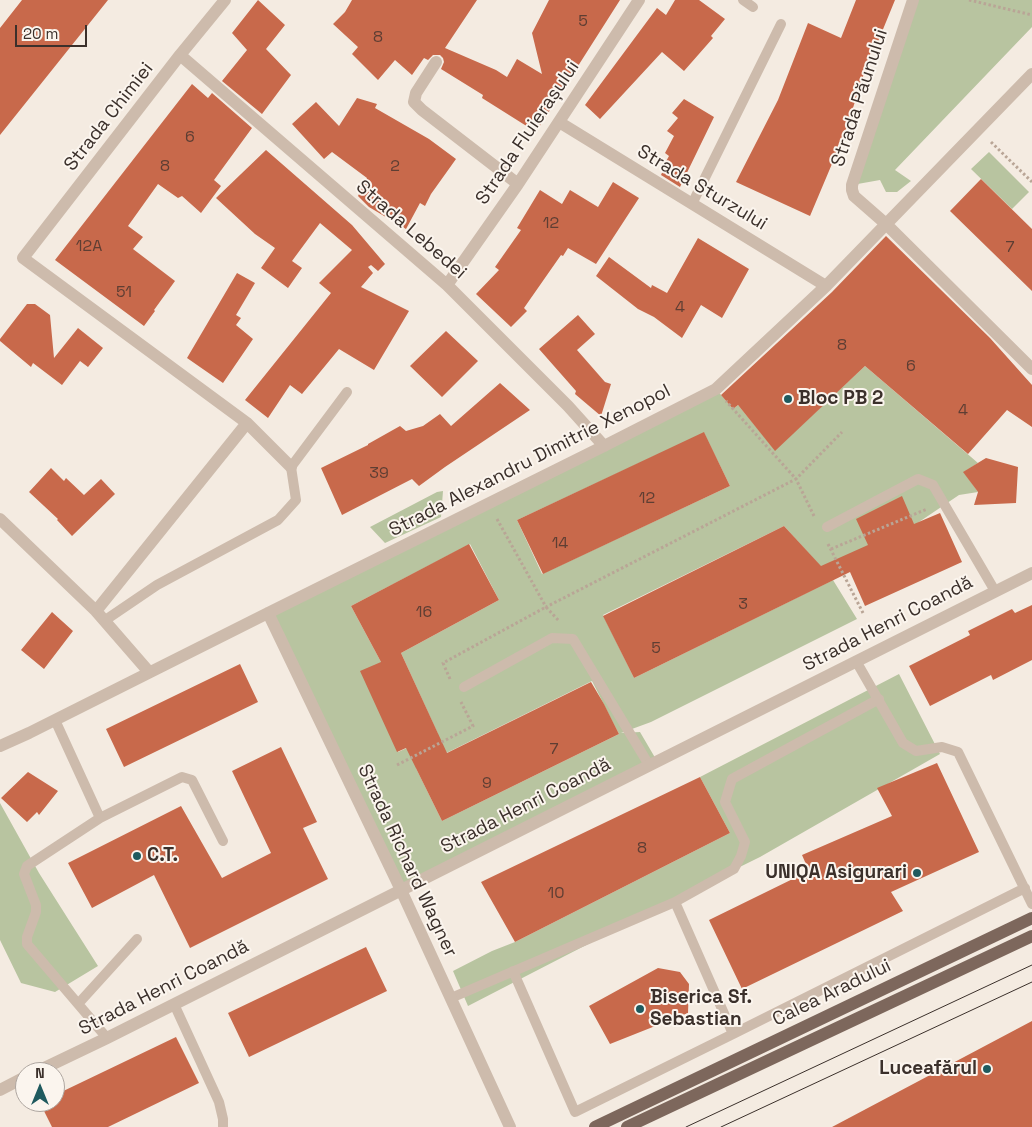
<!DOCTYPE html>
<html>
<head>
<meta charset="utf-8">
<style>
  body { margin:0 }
  #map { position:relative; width:1032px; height:1127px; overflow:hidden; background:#f4ebe1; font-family:"Space Grotesk",sans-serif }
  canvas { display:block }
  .north { position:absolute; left:15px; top:1062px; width:50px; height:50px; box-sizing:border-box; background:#fbf5ee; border:1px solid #aea6a0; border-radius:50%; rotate:0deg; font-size:14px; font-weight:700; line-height:20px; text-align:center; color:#3b302b }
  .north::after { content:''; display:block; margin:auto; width:18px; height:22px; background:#1f5a5e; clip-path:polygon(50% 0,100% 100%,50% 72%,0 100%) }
  .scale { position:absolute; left:15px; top:25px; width:72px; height:22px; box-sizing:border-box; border:2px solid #3b302b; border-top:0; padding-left:6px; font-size:15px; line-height:18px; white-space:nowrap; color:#3b302b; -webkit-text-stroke:4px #fbf5ee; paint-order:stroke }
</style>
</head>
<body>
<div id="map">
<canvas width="1032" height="1127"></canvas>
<div class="north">N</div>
<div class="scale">20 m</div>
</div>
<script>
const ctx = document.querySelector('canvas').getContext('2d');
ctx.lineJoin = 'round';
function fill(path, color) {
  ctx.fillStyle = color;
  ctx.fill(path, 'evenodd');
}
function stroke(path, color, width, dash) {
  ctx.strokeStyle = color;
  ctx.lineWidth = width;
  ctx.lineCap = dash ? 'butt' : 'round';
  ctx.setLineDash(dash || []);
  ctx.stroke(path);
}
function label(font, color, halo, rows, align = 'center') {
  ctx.font = font + ' "Space Grotesk",sans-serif';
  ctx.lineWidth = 4;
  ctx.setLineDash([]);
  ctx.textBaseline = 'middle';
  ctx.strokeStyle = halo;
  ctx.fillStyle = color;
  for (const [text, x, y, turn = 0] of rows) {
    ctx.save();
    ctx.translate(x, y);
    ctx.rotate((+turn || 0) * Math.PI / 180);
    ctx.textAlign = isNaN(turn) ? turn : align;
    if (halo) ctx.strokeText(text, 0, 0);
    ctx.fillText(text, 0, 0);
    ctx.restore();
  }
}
fill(new Path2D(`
  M913,0H1032V27L895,170L911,181L897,192H886L880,180L852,185Z
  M989,152L1029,192L1012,209L971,169Z
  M865,366L978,463L964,472L978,492L959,495L833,580L857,619L651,722L621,733L640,732L657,761L401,890L268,613L716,389L733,409L738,405L775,450ZM704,433L730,486L542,574L517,520ZM784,526L833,580L634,678L603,615ZM470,544L499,600L401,653L438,734L398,752L381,662L351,606ZM592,681L619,734L442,821L416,768Z
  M443,491L441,517L385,543L370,527L437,492Z
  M899,674L940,754L760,857L689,892L468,1006L453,971L492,951L515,942L730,833L700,777Z
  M0,803L39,873L98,966L55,992L21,983L0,940Z`), '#b8c4a0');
fill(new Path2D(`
  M22,0H108L0,135V28Z
  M258,0L285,25L266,49L291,75L262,114L222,81L247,50L232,33Z
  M352,0H477L445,48L496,70L507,77L517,59L542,74L532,33L549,0H620L536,132L482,98L483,95L441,69L444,62L443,58L440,55H433L428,60L424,58L412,75L395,60L378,80L352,54L358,47L333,24L345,12Z
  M675,0H699L725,19L711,36L713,38L684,71L662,52L600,119L585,105L657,8L666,15Z
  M856,0H895L877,44L874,42L845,133L810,216L736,182L778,100L808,23L841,38Z
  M192,84L208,98L212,93L252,128L214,180L221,186L201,213L182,196L178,198L158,184L128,226L143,237L133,249L175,281L154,310L155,311L144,326L55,260Z
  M357,98L377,104L375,108L429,139L456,159L431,194L425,206L420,203L406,229L369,207L358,196L367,178L332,152L324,159L292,124L316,102L339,126Z
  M684,99L714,117L680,187L661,175L665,166L664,165L669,156L665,153L674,136L667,131L678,118L672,113Z
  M266,150L352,225L385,264L378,271L371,265L368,267L373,273L361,287L409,311L374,370L339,349L302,394L290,385L268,418L245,400L331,293L319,283L352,250L320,223L292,261L302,268L288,288L261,268L275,248L255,234L216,198Z
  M981,179L1032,229V291L950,211Z
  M613,182L639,198L596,264L568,248L563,256L561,255L524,308L527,311L511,327L476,294L499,270L495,267L521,230L517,228L540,190L562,204L570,190L598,207Z
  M886,236L990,338L1032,385V427L1007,410L968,454L865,366L775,451L738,405L733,409L721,395L832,292Z
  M698,238L749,269L722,318L701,305L682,338L654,317L638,309L596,276L609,257L651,288L652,285L667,293Z
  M237,273L255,283L236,315L241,318L236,325L253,339L223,383L187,358Z
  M27,304H35L50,315L54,358L78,328L103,348L88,367L80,361L62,385L33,363L31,367L0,341V339Z
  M578,315L595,334L577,350L605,382L611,384L601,416L575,394L576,391L539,349Z
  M446,331L478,361L442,397L410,366Z
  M500,383L530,410L445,467L419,486L412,479L342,515L321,468L368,445V444L400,426L406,431L423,426L440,414L451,426Z
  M704,432L730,486L543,574L517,520Z
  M986,458L1018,467L1016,503L974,505L978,492L963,472Z
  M51,468L64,481L66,478L84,495L101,479L115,494L72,536L57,520L58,519L29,492Z
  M902,496L914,524L940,513L962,562L865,606L850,572L634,678L603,616L784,526L821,566L868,545L856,519Z
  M469,544L499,600L401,653L447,753L591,682L604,704L619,734L442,821L406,748L397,752L360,671L381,662L351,606Z
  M1032,605V660L993,680L991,675L930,706L909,666L970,635L968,631L1012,609L1015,613Z
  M52,612L73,631L44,669L21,650Z
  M240,664L258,702L124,767L106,729Z
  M281,747L317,822L303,828L328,879L190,948L154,875L92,908L68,863L181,806L222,878L271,853L232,771Z
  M937,763L979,852L891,892L903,911L742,989L709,920L809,871L802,855L892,816L877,788Z
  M28,772L58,791L39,815L37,812L27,822L1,798Z
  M700,777L730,833L515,942L481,882Z
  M366,947L387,991L249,1057L228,1013Z
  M658,968L680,972L689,984L688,1013L610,1044L589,1006Z
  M1032,1021V1127H832Z
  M176,1037L199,1083L108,1127H52L40,1103L55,1102V1095Z`), '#c8694b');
stroke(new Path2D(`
  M969,0L1032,15
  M991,142L1032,182
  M814,516L796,479L842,432
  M497,519L546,607L796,479L726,401
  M828,544L863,613
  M831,549L927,509
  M450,679L443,663L546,607L559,621
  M397,765L473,726L461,702`), '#b9a596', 3, [2.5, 2.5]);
stroke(new Path2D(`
  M743,0L753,7
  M692,204L781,24
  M827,527L918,479L933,485L995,591
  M104,621L157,585L278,520L296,500L291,467L347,392
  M856,661L903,743L916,751L942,747L958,752L1032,904
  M464,687L552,638L573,639L649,765
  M55,720L100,818
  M513,971L575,1112L733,1034L675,902
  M451,998L675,902L734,869L741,856L745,842L725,802L732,779L879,699
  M78,1004L137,939
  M174,1004L219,1102L223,1119V1127
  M733,1034L1025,888
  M107,1038L27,944V937L36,912V905L24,874L27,866L100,818L182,777L192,780L223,841`), '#cdbbac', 10);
stroke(new Path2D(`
  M225,0L180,55L23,258L247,423L291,467
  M913,0L852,185V190L854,196L886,224L1032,369
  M180,55L447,285L568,406L604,446
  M436,62L416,93L414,102L422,110L518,184
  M559,122L826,286
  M447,285L518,184L639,0
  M0,519L96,611
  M268,613L401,890L510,1127
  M149,672L96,611L247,423
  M0,746L29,733L268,613L604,446L716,389L826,286L1032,74
  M36,1072L107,1038L1032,573
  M0,1090L25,1077`), '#cdbbac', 12);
stroke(new Path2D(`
  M595,1127L1032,918
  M627,1127L1032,936`), '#7d675c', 12);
stroke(new Path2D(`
  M686,1127L1032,965
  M721,1127L1032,982`), '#3b302b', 1);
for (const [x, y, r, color] of [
  [788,399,5,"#1f5a5e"],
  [137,856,5,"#1f5a5e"],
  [917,873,5,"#1f5a5e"],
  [640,1009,5,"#1f5a5e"],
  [987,1069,5,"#1f5a5e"]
]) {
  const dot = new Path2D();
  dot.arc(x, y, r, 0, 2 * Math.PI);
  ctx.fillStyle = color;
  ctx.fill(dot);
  stroke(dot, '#fbf5ee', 2);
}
label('16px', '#5e3e33', null, [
  ["5",583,22],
  ["8",378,38],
  ["6",190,138],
  ["8",165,167],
  ["2",395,167],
  ["12",551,224],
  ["12A",89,247],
  ["7",1010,248],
  ["51",124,293],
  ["4",680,308],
  ["8",842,346],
  ["6",911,367],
  ["4",963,411],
  ["39",379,474],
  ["12",647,499],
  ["14",560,544],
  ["3",743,605],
  ["16",424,613],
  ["5",656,649],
  ["7",554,750],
  ["9",487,784],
  ["8",642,849],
  ["10",556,894]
]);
label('19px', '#3b302b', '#fbf5ee', [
  ["Strada Păunului",860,98,-72],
  ["Strada Chimiei",109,117,-52],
  ["Strada Fluierașului",528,133,-56],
  ["Strada Sturzului",702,188,31],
  ["Strada Lebedei",411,230,41],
  ["Strada Alexandru Dimitrie Xenopol",530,461,-27],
  ["Strada Henri Coandă",888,624,-27],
  ["Strada Henri Coandă",526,806,-27],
  ["Strada Richard Wagner",407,861,65],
  ["Strada Henri Coandă",164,988,-27],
  ["Calea Aradului",832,993,-26]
]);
label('bold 19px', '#3b302b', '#fbf5ee', [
  ["Bloc PB 2",798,399],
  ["C.T.",147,856],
  ["UNIQA Asigurari",907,873,"right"],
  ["Biserica Sf.",650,998],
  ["Sebastian",650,1020],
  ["Luceafărul",977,1069,"right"]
], 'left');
</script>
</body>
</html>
